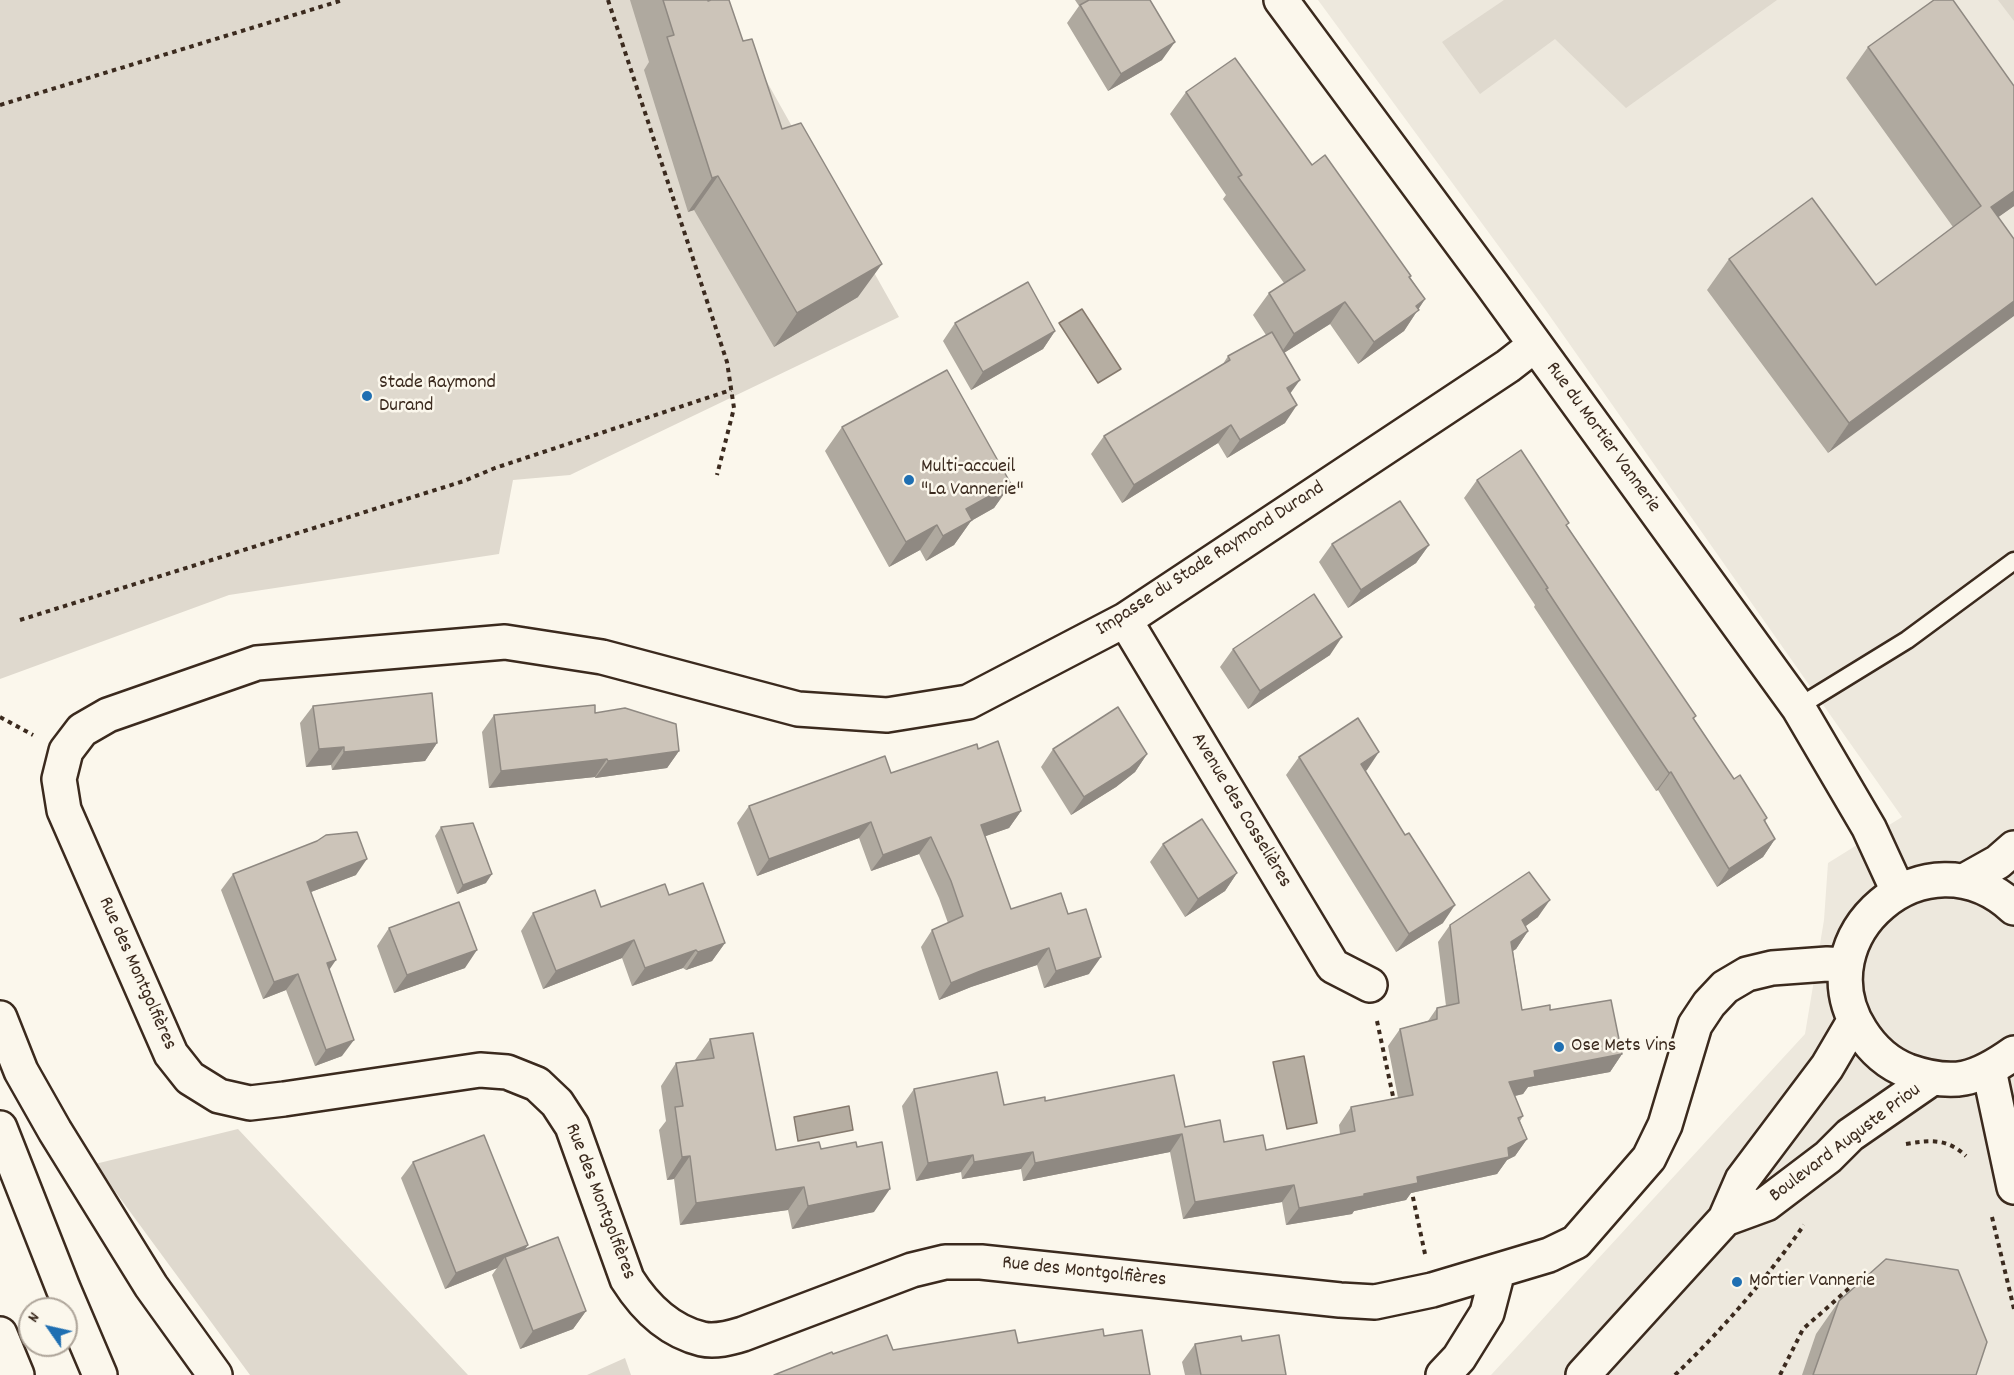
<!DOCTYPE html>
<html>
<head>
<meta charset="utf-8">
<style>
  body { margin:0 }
  #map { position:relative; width:2014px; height:1375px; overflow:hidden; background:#fbf7ec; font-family:Dekko,sans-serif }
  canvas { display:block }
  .north { position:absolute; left:18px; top:1297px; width:60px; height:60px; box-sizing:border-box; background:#fbf7ec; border:2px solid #aea59a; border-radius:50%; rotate:304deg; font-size:16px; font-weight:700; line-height:24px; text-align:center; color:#3b2a1e }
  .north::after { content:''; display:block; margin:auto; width:21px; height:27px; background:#1f6fb2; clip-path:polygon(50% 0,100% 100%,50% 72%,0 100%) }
</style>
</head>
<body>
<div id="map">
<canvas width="2014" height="1375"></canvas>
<div class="north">N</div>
</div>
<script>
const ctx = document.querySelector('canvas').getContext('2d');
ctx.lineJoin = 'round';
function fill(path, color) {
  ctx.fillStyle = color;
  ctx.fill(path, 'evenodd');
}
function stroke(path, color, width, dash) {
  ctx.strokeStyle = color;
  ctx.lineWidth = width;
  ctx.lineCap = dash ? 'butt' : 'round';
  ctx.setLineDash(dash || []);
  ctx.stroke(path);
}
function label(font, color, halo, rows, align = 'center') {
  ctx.font = font + ' Dekko,sans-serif';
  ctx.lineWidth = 5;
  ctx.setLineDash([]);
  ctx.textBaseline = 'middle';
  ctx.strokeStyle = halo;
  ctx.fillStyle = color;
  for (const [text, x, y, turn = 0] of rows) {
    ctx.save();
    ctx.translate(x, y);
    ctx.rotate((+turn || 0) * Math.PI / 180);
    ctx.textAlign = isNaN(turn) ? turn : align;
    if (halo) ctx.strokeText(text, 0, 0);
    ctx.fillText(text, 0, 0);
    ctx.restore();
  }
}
fill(new Path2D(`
  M1318,0H2014V1375H1491L1805,1034L1824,920L1828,863L1902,817L1547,312Z`), '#ede8dd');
fill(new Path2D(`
  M0,0H721L899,317L570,475L513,480L499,554L229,595L0,679Z
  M1504,0H1777L1626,108L1555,39L1480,94L1442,42Z
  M1998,0H2014V21Z
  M238,1129L468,1375H250L95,1164Z
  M625,1358L631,1375H587Z`), '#dfd9ce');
const water = new Path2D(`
  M1082,309L1121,369L1098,383L1059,323Z
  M1304,1056L1317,1123L1287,1129L1273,1062Z
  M849,1106L853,1130L798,1141L794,1117Z`);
fill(water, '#b6aea2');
stroke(water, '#85796d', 1.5);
const lane = new Path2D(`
  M1798,707L1907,640L2014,561`);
const street = new Path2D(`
  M1281,0L1492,285L1798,707L1869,828L1898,891
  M1535,345L1508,366L1125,620L968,702L887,715L798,709L602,657L505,642L257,663L108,715L82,730L66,751L59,779L64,810L171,1054L190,1078L219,1096L250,1103L284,1099L480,1070L507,1072L537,1084L557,1103L572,1126L627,1279C644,1306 669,1331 702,1339C715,1342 730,1338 743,1334L912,1270L945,1262H981L1340,1300L1375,1302L1432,1290L1549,1255L1576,1242L1649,1158L1665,1125L1695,1025L1709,1004L1725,987L1747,974L1772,968L1827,964L1846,965
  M1125,620L1333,966L1370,985
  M1989,1070L2014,1187
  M1443,1375L1459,1358L1487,1313L1498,1271`);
const secondary = new Path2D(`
  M1964,881L1998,862L2014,848
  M2014,908C1926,827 1801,937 1861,1031C1873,1050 1887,1063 1908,1071C1954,1087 1976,1080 2014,1053
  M1725,1219L1766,1204L1828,1157L1850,1135L1931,1079
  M1583,1375L1725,1219L1742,1180L1827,1067L1854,1021`);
const highway = new Path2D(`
  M0,1018L21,1071L55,1131L151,1286L215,1375
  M0,1128L63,1288L100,1375
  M0,1334L17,1375`);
stroke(lane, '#3b2a1e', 21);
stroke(street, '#3b2a1e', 38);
stroke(secondary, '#3b2a1e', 38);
stroke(highway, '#3b2a1e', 38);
stroke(new Path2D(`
  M608,0L727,362L734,408L717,475
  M0,105L343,0
  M20,620L464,481L495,468L731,390
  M0,717L33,735
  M1377,1021L1394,1101
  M1906,1144C1930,1140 1947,1138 1966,1156
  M1411,1188L1425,1254
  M1992,1217L2014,1309
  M1675,1375C1723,1329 1766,1279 1804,1225
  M1780,1375L1803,1329L1854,1284L1863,1282`), '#3b2a1e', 4, [4.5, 4.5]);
stroke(lane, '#fbf7ec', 16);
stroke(street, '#fbf7ec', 33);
stroke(secondary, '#fbf7ec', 33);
stroke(highway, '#fbf7ec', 33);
fill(new Path2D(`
  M630,0H708L743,41L858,297L774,347L694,210L688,212L644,70L649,62Z
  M1075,0H1150L1162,60L1108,91L1067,23L1079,6Z
  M1868,47L2014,86V206L1998,217L1828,453L1707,290L1729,259L1876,285L1953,227L1846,78Z
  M1186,92L1312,165L1411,276L1410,277L1425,299L1404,331L1358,364L1330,324L1284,353L1290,393L1285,423L1227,458L1218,443L1122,503L1091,454L1104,436L1223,364L1228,356L1266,335L1253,315L1269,293L1284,283L1223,199L1226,195L1170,114Z
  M955,323L1055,331L1043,349L971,390L943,341Z
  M842,427L1011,484L994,508L971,521L954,545L926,561L920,550L889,567L825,451Z
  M1477,480L1567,526L1696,716L1694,719L1734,779L1767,818L1765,822L1775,839L1763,857L1717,887L1658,790L1656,791L1567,657L1534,607L1535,605L1464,498Z
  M1332,544L1429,545L1416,563L1348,608L1319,562Z
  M1233,649L1330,655L1248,709L1220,667Z
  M313,706L437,743L425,761L332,770L331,765L306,767L300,723Z
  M595,713L679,751L667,768L595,778V777L489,788L482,732L494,715Z
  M978,749L1021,811L1009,828L985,836L1011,909L1068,914L1089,974L1044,988L1037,965L971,987L939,1000L921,947L932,930L948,923L939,898L919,854L871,871L859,838L757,876L737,823L749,806L891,773Z
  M1053,749L1147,754L1135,772L1116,787L1071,815L1041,767Z
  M1299,757L1367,770L1365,771L1443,923L1396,952L1286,775Z
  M441,827L486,883L457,894L435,836Z
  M1163,844L1237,873L1225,891L1185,917L1150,862Z
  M233,874L356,875L311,892L329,970L342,1056L315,1066L286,990L263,999L221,890Z
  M669,895L725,943L712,961L686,970L683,968L632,986L622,958L543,989L521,931L533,913L601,907Z
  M1538,917L1525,926L1528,931L1516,949L1513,951L1522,1010H1550L1622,1054L1610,1072L1528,1087L1523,1094L1515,1096L1523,1116L1520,1121L1527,1139L1515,1156L1507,1160L1497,1174L1411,1193L1406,1200L1354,1211L1352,1214L1286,1225L1282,1202L1183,1219L1170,1152L1023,1181L1021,1169L962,1179L961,1172L916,1181L902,1106L914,1089L1004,1105L1045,1101L1185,1127L1224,1142L1266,1150L1340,1134L1339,1125L1351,1107L1398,1098L1388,1046L1400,1029L1428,1021L1437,1008L1446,1006L1438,942L1450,925Z
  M389,928L465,968L394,993L377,946Z
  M710,1039L776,1150L821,1149L874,1212L792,1229L788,1210L680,1225L674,1179L667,1180L659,1130L666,1121L661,1086L676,1063L695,1060Z
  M413,1162L524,1250L586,1311L573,1329L520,1349L492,1275L497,1268L445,1289L401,1178Z
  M1839,1301L1976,1375H1802L1816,1334Z
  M1242,1341L1286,1375H1185L1182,1362L1195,1344Z`), '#afa99f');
fill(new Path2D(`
  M1175,42L1162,60L1108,91L1121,74Z
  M718,176L694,210L688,212L712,178Z
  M2014,191V206L1969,238L1991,207Z
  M882,264L858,297L774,347L797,313Z
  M1425,299L1404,331L1358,364L1374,342L1416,306Z
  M2014,301V316L1828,453L1849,423Z
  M1345,302L1330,324L1279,356L1294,334Z
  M1055,331L1043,349L971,390L983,372Z
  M1300,380L1287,398V388Z
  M1297,405L1285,423L1227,458L1240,440Z
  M1231,425L1218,443L1122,503L1134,485Z
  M1011,484L994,508L971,521L954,545L926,561L943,536L966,509Z
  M937,525L920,550L889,567L906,542Z
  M1429,545L1416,563L1348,608L1361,590Z
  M1342,637L1330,655L1248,709L1260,691Z
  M437,743L425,761L332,770L344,752Z
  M344,747L331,765L306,767L319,749Z
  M679,751L667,768L595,778L608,761Z
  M1379,752L1367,770L1348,782L1361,764Z
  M1147,754L1135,772L1116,787L1071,815L1084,797Z
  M607,759L595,777L489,788L501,771Z
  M1671,772L1658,790L1656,791L1669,773Z
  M1021,811L1009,828L969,842L981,825Z
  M871,822L859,838L757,876L769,859Z
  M931,837L919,854L871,871L883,855Z
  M1775,839L1763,857L1717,887L1729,869Z
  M367,859L356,875L295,898L307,882Z
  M1237,873L1225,891L1185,917L1198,899Z
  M492,874L486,883L457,894L463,885Z
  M1550,900L1538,917L1510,938L1522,920Z
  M1455,905L1443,923L1396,952L1409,934Z
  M1528,931L1516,949L1499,959L1511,942Z
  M634,940L622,958L543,989L556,971Z
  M725,943L712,961L686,970L698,952Z
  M1049,948L1037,965L971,987L939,1000L951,983L983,970Z
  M477,950L465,968L394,993L407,975Z
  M696,950L683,968L632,986L645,968Z
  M1101,957L1089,974L1044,988L1056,971Z
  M336,960L325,976L327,963Z
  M298,974L286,990L263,999L274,982Z
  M354,1040L342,1056L315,1066L326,1050Z
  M1622,1054L1610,1072L1528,1087L1523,1094L1497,1100L1509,1082L1534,1071Z
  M1182,1134L1170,1152L1023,1181L1035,1163Z
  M1527,1139L1515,1156L1507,1160L1497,1174L1411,1193L1406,1200L1354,1211L1352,1214L1286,1225L1299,1208L1364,1194L1508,1148Z
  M1033,1152L1021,1169L962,1179L974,1162Z
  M973,1155L961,1172L916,1181L928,1163Z
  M690,1156L674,1179L667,1180L682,1157Z
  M1294,1185L1282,1202L1183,1219L1195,1202Z
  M804,1187L788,1210L680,1225L696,1203Z
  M890,1189L874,1212L792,1229L808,1206Z
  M528,1245L517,1261L505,1257L497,1268L445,1289L456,1273Z
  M586,1311L573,1329L520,1349L533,1331Z`), '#8f8982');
const building = new Path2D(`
  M663,0H708V1L711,0H729L743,41L752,39L782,129L801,123L882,264L797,313L718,176L712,178L667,37L674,35Z
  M1089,0H1150L1175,42L1121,74L1080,5Z
  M1934,0H1953L2014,86V191L1991,207L2014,239V301L1849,423L1729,259L1812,198L1876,285L1981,206L1868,47Z
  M1235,58L1312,165L1325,155L1411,276L1409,277L1425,299L1416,306L1419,310L1374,342L1345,302L1294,334L1269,293L1305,270L1238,177L1242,175L1186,92Z
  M1028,282L1055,331L983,372L955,323Z
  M1272,332L1300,380L1287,388L1297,405L1240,440L1231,425L1134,485L1104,436L1230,360L1228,356Z
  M947,370L1011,484L966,509L972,520L943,536L937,525L906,542L842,427Z
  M1521,450L1569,523L1566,525L1696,716L1693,718L1734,779L1740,775L1767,818L1764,820L1775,839L1729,869L1671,772L1669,773L1579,639L1546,589L1548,588L1477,480Z
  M1400,501L1429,545L1361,590L1332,544Z
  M1314,594L1342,637L1260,691L1233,649Z
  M432,693L437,743L344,752V747L319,749L313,706Z
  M595,705V713L625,708L676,724L679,751L608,761L607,759L501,771L494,715Z
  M1118,707L1147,754L1129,769L1084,797L1053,749Z
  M1358,718L1379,752L1361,764L1405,835L1409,833L1455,905L1409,934L1299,757Z
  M998,741L1021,811L981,825L1011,909L1061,893L1068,914L1086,909L1101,957L1056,971L1049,948L983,970L951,983L932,930L963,916L951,881L931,837L883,855L871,822L769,859L749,806L885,756L891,773L977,744L978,749Z
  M1202,819L1237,873L1198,899L1163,844Z
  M473,823L492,874L463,885L441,827Z
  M357,832L367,859L307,882L336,960L327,963L354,1040L326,1050L298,974L274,982L233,874L317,841L326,835Z
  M1529,872L1550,900L1522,920L1528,931L1511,942L1522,1010L1550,1005V1010L1611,1000L1622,1054L1534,1071L1535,1077L1509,1082L1523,1116L1518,1118L1527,1139L1508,1148L1509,1157L1417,1177L1418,1183L1364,1194V1196L1299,1208L1294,1185L1195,1202L1182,1134L1035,1163L1033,1152L974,1162L973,1155L928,1163L914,1089L997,1072L1004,1105L1045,1097V1101L1174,1075L1185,1127L1220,1120L1224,1142L1263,1135L1266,1150L1355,1131L1351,1107L1413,1095L1400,1029L1437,1019V1008L1459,1003L1450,925Z
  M703,883L725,943L698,952L696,950L645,968L634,940L556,971L533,913L595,890L601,907L665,884L669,895Z
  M459,902L477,950L407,975L389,928Z
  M753,1033L776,1150L819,1142L821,1149L856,1142L857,1147L882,1142L890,1189L808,1206L804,1187L696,1203L690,1156L682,1157L675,1107L683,1106L676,1063L714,1058L710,1039Z
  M484,1135L528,1245L456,1273L413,1162Z
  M558,1237L586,1311L533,1331L505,1257Z
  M1886,1259L1958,1270L1987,1342L1976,1375H1813L1839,1301Z
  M1103,1329L1104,1336L1142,1330L1150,1375H774L832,1352L833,1354L887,1335L893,1350L1015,1330L1018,1343Z
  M1279,1335L1286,1375H1201L1195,1344L1241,1336L1242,1341Z`);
fill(building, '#ccc4b9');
stroke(building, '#8f8982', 1.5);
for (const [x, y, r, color] of [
  [367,396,6,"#1f6fb2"],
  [909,480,6,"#1f6fb2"],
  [1559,1047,6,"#1f6fb2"],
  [1737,1282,6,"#1f6fb2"]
]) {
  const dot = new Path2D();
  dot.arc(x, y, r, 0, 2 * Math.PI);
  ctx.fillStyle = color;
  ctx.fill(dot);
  stroke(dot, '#fbf7ec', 2);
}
label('20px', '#3b2a1e', '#fbf7ec', [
  ["Stade Raymond",379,384],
  ["Durand",379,407],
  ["Multi-accueil",921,468],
  ["\"La Vannerie\"",921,491],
  ["Ose Mets Vins",1571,1047],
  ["Mortier Vannerie",1749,1282]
], 'left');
label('20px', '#3b2a1e', '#fbf7ec', [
  ["Rue du Mortier Vannerie",1602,438,54],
  ["Impasse du Stade Raymond Durand",1211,560,-33],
  ["Avenue des Cosselières",1240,811,59],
  ["Rue des Montgolfières",136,974,66],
  ["Boulevard Auguste Priou",1846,1144,-37],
  ["Rue des Montgolfières",599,1202,69],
  ["Rue des Montgolfières",1084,1273,6]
]);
</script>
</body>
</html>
